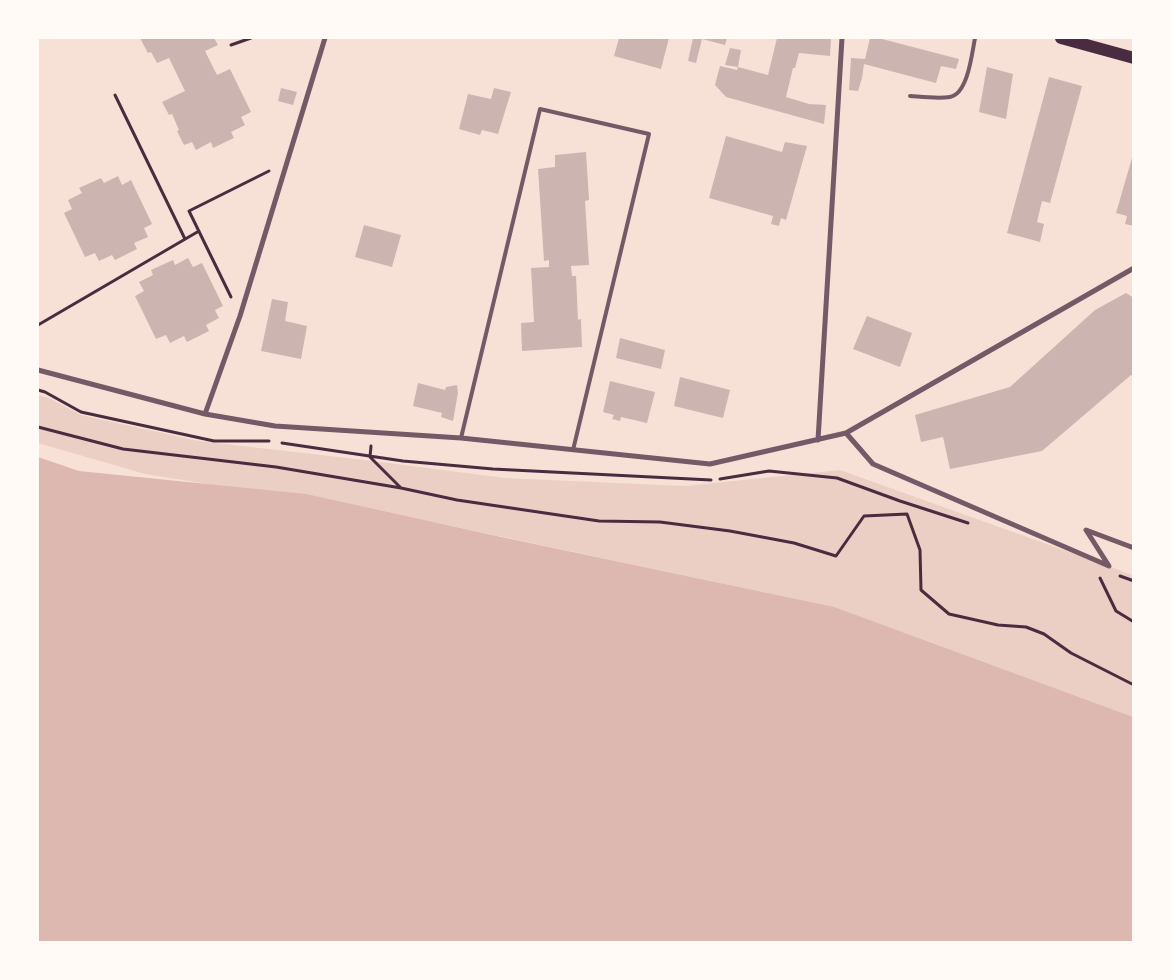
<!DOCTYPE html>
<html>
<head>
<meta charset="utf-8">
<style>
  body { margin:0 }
  #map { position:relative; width:1171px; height:980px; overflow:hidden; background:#f7e1d7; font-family:Raleway,sans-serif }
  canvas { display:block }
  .frame { position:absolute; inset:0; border:39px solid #fffaf5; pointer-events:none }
</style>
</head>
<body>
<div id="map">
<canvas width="1171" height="980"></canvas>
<div class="frame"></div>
</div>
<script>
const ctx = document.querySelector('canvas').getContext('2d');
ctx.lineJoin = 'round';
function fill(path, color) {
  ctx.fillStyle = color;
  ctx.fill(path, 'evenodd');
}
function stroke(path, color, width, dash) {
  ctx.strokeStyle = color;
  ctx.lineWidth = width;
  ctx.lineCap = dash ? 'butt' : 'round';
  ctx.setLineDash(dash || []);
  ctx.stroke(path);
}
fill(new Path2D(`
  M38,395L49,398L81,415L199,441L373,461L505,478L685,486L840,470L1133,575V726L776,595L390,513L145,474L38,443Z`), '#ebcfc5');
fill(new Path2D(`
  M38,457L79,471L306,494L501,537L834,607L1133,717V942H38Z`), '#dcb8b0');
fill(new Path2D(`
  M140,38H214L218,45L205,51L217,75L230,69L251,112L241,117L245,125L231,132L234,138L213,148L211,142L196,150L192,142L184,145L177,131L179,130L172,114L169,115L162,102L185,91L169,58L157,63L151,52L148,53Z
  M619,38H669L661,69L614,56Z
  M693,38H727L725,45L702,39L696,63L688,61Z
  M777,38H831L830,56L799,53L795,68H793L786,97L809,104L826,105L824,124L726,97L715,85L720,66L737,70L738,67L725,65L730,48L741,50L738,67L768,75Z
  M870,38H878L959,59L956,69L941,66L936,83L864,64L862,78L858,91L849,90L851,58L865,59Z
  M987,67L1013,74L1006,119L979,112Z
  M1049,77L1082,86L1050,203L1042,201L1037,222L1044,224L1040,242L1007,233Z
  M281,88L297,92L293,105L278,101Z
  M494,88L511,92L498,134L482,130L480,135L459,129L468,94L491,99Z
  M726,136L782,152L785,142L807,146L786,220L781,218L779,226L771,224L773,216L709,198Z
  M1134,151V226L1125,224L1127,216L1116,213Z
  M586,152L589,200L585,201L589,265L571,266L572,276H576L578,320L581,319L582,347L522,351L521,323L534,322L531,268L549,267V260L544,261L538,169L555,167V155Z
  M118,176L122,185L131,180L152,224L144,228L148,237L134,243L137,249L115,260L112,255L99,261L95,253L85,257L64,213L72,209L68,200L82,193L79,188L101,178L104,183Z
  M364,225L401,235L392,267L355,257Z
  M188,258L193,267L202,263L223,306L215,310L219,318L206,325L209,331L187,342L184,336L170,343L166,335L156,339L135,296L144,291L139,282L153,275L151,270L173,260L175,265Z
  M1126,293L1134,298V376L1131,375L1042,451L950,469L943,437L921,442L915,415L1010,387L1095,310Z
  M272,299L288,302L285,321L307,326L301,359L261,351Z
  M867,316L912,333L900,367L853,349Z
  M620,338L665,350L661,369L616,358Z
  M680,377L730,390L723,418L674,406Z
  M610,381L655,392L647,423L621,417L620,421L612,419L614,415L603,412Z
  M418,383L445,390L446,387L457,385L458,393L453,421L441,417L442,413L413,406Z`), '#ccb4b1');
stroke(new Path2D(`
  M231,45L251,38
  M115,95L185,239
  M231,297L189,211L269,171
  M38,325L199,231
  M38,390L45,392L81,412L214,441H269
  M38,427L123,449L276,467L401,488
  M282,443L403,461L493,469L711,480
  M371,446L370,457L401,488L457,500L599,521L660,522L730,531L794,543L836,556L864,516L907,514L920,550L921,590L949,614L998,625L1026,627L1044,634L1071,653L1134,685
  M720,479L769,471L837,478L900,501L968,523
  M1120,576L1134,581
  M1100,578L1116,611L1134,622`), '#4a2c40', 3);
stroke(new Path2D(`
  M910,96C923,97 938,99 950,97C968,94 972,53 975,38
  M461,438L540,109L649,134L573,450`), '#755966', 4);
stroke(new Path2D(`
  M38,370L205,414L275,426L461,438L710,464L846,433L1134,268
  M205,414L240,316L325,38
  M846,433L873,464L1109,566L1086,530L1134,548
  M818,440L842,38`), '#755966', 5);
stroke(new Path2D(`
  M1061,38L1134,58`), '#4a2c40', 12);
</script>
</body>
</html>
